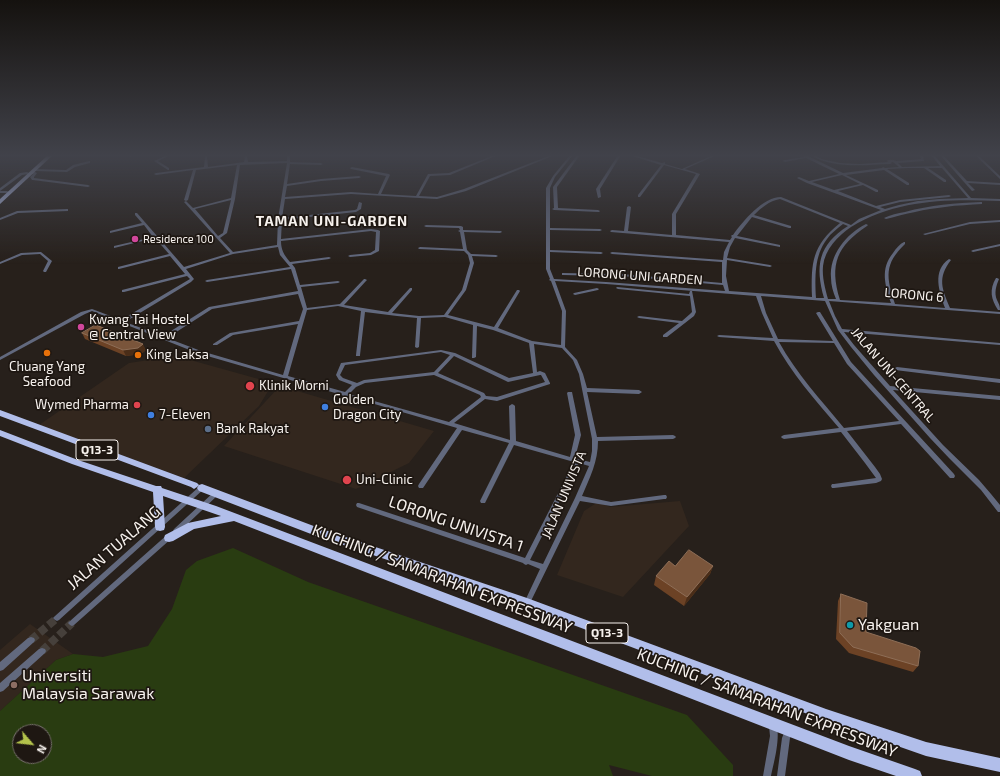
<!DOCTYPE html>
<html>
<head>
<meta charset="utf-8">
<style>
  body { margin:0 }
  #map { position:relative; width:1000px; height:776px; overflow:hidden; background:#27201b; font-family:"Exo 2",sans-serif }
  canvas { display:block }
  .north { position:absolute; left:12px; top:724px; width:40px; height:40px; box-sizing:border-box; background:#1e1712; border:1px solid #756f6a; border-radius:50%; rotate:118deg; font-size:11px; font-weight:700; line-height:16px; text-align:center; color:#f7f2ee }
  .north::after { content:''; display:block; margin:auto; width:14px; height:18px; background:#b3c24b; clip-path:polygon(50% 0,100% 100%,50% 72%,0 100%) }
</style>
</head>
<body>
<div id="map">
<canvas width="1000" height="776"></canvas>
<div class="north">N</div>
</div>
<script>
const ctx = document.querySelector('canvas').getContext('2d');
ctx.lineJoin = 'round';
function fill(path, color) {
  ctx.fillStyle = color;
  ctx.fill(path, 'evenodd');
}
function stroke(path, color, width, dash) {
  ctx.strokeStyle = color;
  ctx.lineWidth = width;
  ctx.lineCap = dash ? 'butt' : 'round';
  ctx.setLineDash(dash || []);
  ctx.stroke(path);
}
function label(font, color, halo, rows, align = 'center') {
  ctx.font = font + ' "Exo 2",sans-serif';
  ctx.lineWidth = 3.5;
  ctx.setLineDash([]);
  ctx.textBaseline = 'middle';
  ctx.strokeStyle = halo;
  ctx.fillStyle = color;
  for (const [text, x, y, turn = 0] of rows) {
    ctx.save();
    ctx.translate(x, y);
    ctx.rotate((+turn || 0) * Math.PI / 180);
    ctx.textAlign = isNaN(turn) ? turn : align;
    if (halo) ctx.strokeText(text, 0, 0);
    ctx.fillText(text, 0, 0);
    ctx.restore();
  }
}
fill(new Path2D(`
  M176,356L273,383L259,406L184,478L39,425L129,363Z
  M280,386L434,431L409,463L356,489L224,446Z
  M680,501L689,526L623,597L557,575L584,511L598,502L610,507Z
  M30,624L73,654L56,660L0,711V650Z`), '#33271e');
fill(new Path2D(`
  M233,548L308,582L687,715L733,765V776H652L609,765L613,776H0V711L56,660L73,654L103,657L148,646L172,609L186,570L197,561ZM20,732H44V756H20Z`), '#293c11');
stroke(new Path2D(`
  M31,640L57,618
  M42,651L72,623`), '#46403b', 8, [8, 3.5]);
fill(new Path2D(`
  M129,155H134L129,157Z
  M167,155H171L158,161L169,168V170H168L154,161Z
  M205,155H207L208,167L244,162L245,155H247L248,162L287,161V155H290V162L321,163L323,164L321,165L290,164L287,184L321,179L359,176L361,177L359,178L321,181L287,186L285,197L351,192L378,194L386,176L351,169L350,168L352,167L389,174L390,175L381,194L416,196L428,174L449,173L494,155H498L450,175L430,176L419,196L437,197L464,189L551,155H555L466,191L437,199L351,194L285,199L282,218L355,210L357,209L359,202L362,203L361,209L356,212L282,220L281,239L371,229L378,230L380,231L379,251L371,255L350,257L348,256L350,255L370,253L375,250L376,232L371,231L281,241C281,250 284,255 290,262L329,257L331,258L329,259L292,264L295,268L300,285L338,281L340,282L338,283L301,287L307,308L340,304L364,279H365L367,280L366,281L344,305L388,312L410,288H412V290L392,313L419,316L444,315L462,290L470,263L468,255L464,251L419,249L418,248L420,247L463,249L460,232L458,231L460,230L459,228L426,227L424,226L426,225L461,226L463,227V230L501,231L502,232L500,233L464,232L467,250L471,254L496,255L498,256L496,257L472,256L474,263L466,290L448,315L494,327L517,290H519L520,291L498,328L532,341L561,345L562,311L551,281L549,280L550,279L546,269V188L553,176L570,155H573L555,177L550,188V228L600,229L602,230L600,231L550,230V250L601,252L603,253L601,254L550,252V269L554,279L606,282L725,291L723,285L621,276V274H622L722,283V262L612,254L610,253L612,252L723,260L724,252L729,242L611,232L610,231L612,230L624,231L627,207L629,206L631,207L628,231L672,235V214L696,174L664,165L640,197H638V195L661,165L629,155H634L662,163L665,162V164L682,169L713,155H717L685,169L700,174L676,214V235L730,240L732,237L731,236L732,235H733C743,221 763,197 781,197L851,225L859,219L881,210L807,183L797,178L799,177L809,181L839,174L806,158L785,162L783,161L784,160L804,157L802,155H806L843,173L882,168L883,167L885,168L899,167L893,162H891L892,163L890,164C863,165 834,169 810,155H814L822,159L840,163L860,164L888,162L887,161C889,159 894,160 896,161L921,159L920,155H923L924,161L898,163L902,167L940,166L931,155H934L971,198L1000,199V201C948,199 897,199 851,227C838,236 825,249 823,266C822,277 825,288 828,299H836C833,292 831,285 831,278C829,255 846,234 866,224L868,225L867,226C837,246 829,264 840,300L891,303C885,285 880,269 893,253C896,248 900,244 904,242H905V244C884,264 886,277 895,304L945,308C939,291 932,271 949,259L951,260C937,278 942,289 950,308L1000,312V314L829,301L835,316L842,329L1000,343V345L844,332L854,345L890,386L1000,396V400L893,390L943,445L979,480L991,494L1000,505V512H998L981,490L949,458L930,438L874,375L851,347L838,330L825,301L761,296L766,313L778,339L833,341L816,313L818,312H820L851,362L954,474L955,476L954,478H950L901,424L847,431L875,467L880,474L882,479L881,481L876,483L834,488H832L831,486L832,484H834L876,478L865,463L841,432L784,439L782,438L781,437L782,436L784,435L839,428C816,401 791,373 774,341L719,337L717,336L719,335L773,338L762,313L756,296L606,284L555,281L566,311L565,347L577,360L583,374L587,388L639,390L642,392L639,394L587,392L597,437L673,435L675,436L676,437L675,438L673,439L598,441C598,462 590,477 582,496L611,502L664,495H666L667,497L666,499H664L611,506L580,501L529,605L527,606L525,605L524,603L540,569L528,564L526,565L524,564L523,563L357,507L356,505L357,503H359L525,558L574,462L514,445L485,503H481L480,501L509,443L462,430L423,488H419L418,486L419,484L457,428L347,396H343L342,395L197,353L92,311L85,314L0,360V357L81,312L92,309L121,320L190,279L187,276L124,292H122V290L185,274L170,256L119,269H118V267L169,254L155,238L114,248V246L153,237L144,225L110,233V231L142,223L135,215V213H137L184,267L230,253L184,202L186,201L184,200L193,170L156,175L154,174L156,173L204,167ZM287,163L278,219L277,245L233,252L220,238L227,233L235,199L240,165ZM237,165L231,198L193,208L186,201L188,200L196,170ZM908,168H924L944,182H946V180L928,168H942L968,198L939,199L918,201L899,205L885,209L880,207L900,202L949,197L951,196L949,195L900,200L876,206L838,191L863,185L876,192H878V190L846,175L884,170L907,185H909V183L887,169ZM842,175L860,184L834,190L812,182ZM780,199L840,223C812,246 811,262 812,297L729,291L726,276L727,260L770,267L772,266L770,265L727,258L730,247L735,238L780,247V245L737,236L752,217L789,228H791V226L754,215C761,208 769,201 780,199ZM231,200L223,233L218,236L195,209ZM843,224L848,226C818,245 815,266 824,298H816C815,278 814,256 827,239C831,233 837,229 843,224ZM278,247L280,255L290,267L207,280L205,281L207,282L291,269L298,291L209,307L163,336L125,322L191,282L194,279L186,269L233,254ZM298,294L303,309L299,321L230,333L213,344V345H217L233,335L298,324L283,375L201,351L167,338L212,309ZM338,306L361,311L356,355V356H360V355L365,312L397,316L417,318L415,347L417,348L419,347L421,318L445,317L473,325L472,357V358H474L476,357L477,326L493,330L529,343L533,373L509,378L455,353L441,350L341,363L336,375L339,380L352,385L345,392L288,376L307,310ZM779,342L834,343L847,364L899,421L844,428C821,400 796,373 779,342ZM534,344L562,348L573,360L579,374L592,439V451L590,462C584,461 580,459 575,458L581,435L572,392H568L567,393L575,435L570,457L516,441L515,406L514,405L512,404L509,406L510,440L454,423L485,399L497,401L550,384V383L545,373L540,371L537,372ZM441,352L450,355L434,372L364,380L357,383L343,378L340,375L345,365ZM454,356L506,381L508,382L540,375H541L545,382L497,397L486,396L484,393L438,373ZM434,375L480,395L481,397L449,422L349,394L356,387L365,383ZM579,463L589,466L575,498L543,564L530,560Z
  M577,155H580L557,187L558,208L598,210L600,211L599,212L554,210L552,209L554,208L553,187Z
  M618,155H621L600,189L601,197L598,198L596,189Z
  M940,155H943L967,181L1000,183V185L968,183L975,190L972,191Z
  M975,155H978L1000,176V179Z
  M89,161H90V163L75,167L67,172L35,171L33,170L35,169L66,170L73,165Z
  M27,172L29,173L28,174L22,175L0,191V188L20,173Z
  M31,172H35L37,173L34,177V178L88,185L90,186L88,187L33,180H32L30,177L33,174H31Z
  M0,191H7L9,192L7,193H0Z
  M981,202H982V204C970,205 957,205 945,207C925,209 905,214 886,219L884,218C890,215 898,213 905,212C930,205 956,203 981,202Z
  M67,209H68V211L18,213L0,220V218L17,211Z
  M1000,220V222L970,224L925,235L923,234L970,222Z
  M1000,244V246L973,252L971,251L973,250Z
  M41,252L52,261L46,272H44L43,271L48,261L40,254L22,255L0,264V262L21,253Z
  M562,273L609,274L611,275L609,276L563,275H562Z
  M996,278H997L999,279C996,286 994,293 997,300C999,304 1000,306 1000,310H998C991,299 989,290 996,278Z
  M617,287L689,294L690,291H692L696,312L694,316L667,337H663V335L679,323L639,318L637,317L639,316L682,321L690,314L692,312L690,296L618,289L616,288Z
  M597,288L599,289L598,290L575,295L573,294L574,293Z
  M897,367L1000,379V383L895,370V368Z
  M200,486H204L205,488L59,620L57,621L55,620L53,618L55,616Z
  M214,492H218L219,494L178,533L176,534L174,533L173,531L174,529Z
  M170,533L172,534L173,536L172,538L74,625L72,626L70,625L68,623L70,621L168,534Z
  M31,637L34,638L35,640L34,642L3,670L0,671V662L28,638Z
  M42,648L45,649L46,651L45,653L3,691L0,692V683L39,649Z
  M773,722L776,723C781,737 774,762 771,776H763L770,736L769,726L770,723Z
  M789,727L792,728L793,731L790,738L785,776H777L782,738L786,728Z`), '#62697e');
fill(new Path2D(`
  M48,155H53L0,204V199Z
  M0,410L197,483L199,485L197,487L194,489L191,487L0,416Z
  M0,430L78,460L156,486H161L162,488L216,506L849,746L915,769L920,771L922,776H896L849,760L234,521L194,529L173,541L169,542L165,541L164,538L165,535L188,523L221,516L163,496L165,527L164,530L160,531L156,530L155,527L153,492L72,464L0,436Z
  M202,484L319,528L527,598L826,709L926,742L1000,758V772L926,756L826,721L526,607L311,534L199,491L197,488L199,485Z`), '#b1beea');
fill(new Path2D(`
  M82,333L146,350L141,354L126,356L85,339Z
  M675,566H713L710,574L684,606L654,585L656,576Z
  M841,594L866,632L918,666L913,672L849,653L836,639L838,601Z`), '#6c4225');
fill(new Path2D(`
  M143,344L146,350L141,354L126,356L123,350Z
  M713,566L710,574L684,606L687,597Z`), '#4a2d18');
const building = new Path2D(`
  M96,325L143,344L138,348L123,350L82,333Z
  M689,550L713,566L687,597L656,576L669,561L675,566Z
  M841,594L867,603L866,632L916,648L920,651L918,666L853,647L840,633Z`);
fill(building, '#7a553b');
stroke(building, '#8e6e57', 1);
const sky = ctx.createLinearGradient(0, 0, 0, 264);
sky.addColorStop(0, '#15120f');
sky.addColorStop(0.59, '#41424a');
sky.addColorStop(1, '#41424a00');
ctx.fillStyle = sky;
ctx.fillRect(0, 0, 1000, 264);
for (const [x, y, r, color] of [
  [135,239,4,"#d1479c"],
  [81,327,4,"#d1479c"],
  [47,353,4,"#e8710a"],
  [138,355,4,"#e8710a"],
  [250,386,5,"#e0444e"],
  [137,405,4,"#e0444e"],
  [325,407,4,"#3f7fe0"],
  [151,415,4,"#3f7fe0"],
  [208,429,4,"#5c6f8a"],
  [347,480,5,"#e0444e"],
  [850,625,4,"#0f9aa8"],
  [14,685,4,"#8d6e63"]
]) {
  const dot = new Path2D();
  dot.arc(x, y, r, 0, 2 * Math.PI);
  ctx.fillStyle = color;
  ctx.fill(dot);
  stroke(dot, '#1e1712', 1.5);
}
label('11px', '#f7f2ee', '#1e1712', [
  ["Residence 100",143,239]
], 'left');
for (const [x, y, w] of [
  [97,450,42],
  [607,633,42]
]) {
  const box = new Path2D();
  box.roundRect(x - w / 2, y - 10, w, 20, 3);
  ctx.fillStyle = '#1e1712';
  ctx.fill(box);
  stroke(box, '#f7f2ee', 1);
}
label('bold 12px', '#f7f2ee', null, [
  ["Q13-3",97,450],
  ["Q13-3",607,633]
]);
label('13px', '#f7f2ee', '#1e1712', [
  ["LORONG UNI GARDEN",640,276,4],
  ["LORONG 6",914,295,5],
  ["JALAN UNI-CENTRAL",893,375,49],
  ["JALAN UNIVISTA",564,495,-67]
]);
label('13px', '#f7f2ee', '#1e1712', [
  ["Kwang Tai Hostel",89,320],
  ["@ Central View",89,335],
  ["King Laksa",146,355],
  ["Chuang Yang",47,367,"center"],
  ["Seafood",47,382,"center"],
  ["Klinik Morni",259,386],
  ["Golden",333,400],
  ["Dragon City",333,415],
  ["Wymed Pharma",129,405,"right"],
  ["7-Eleven",159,415],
  ["Bank Rakyat",216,429],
  ["Uni-Clinic",356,480]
], 'left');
ctx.letterSpacing = '1px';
label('bold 14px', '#f7f2ee', '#1e1712', [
  ["TAMAN UNI-GARDEN",332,221]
]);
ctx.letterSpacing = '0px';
label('16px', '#f7f2ee', '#1e1712', [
  ["LORONG UNIVISTA 1",456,524,19],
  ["JALAN TUALANG",114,548,-41],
  ["KUCHING / SAMARAHAN EXPRESSWAY",442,579,21],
  ["KUCHING / SAMARAHAN EXPRESSWAY",767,703,21]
]);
label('16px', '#f7f2ee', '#1e1712', [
  ["Yakguan",858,625],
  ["Universiti",22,676],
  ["Malaysia Sarawak",22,694]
], 'left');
</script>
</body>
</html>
